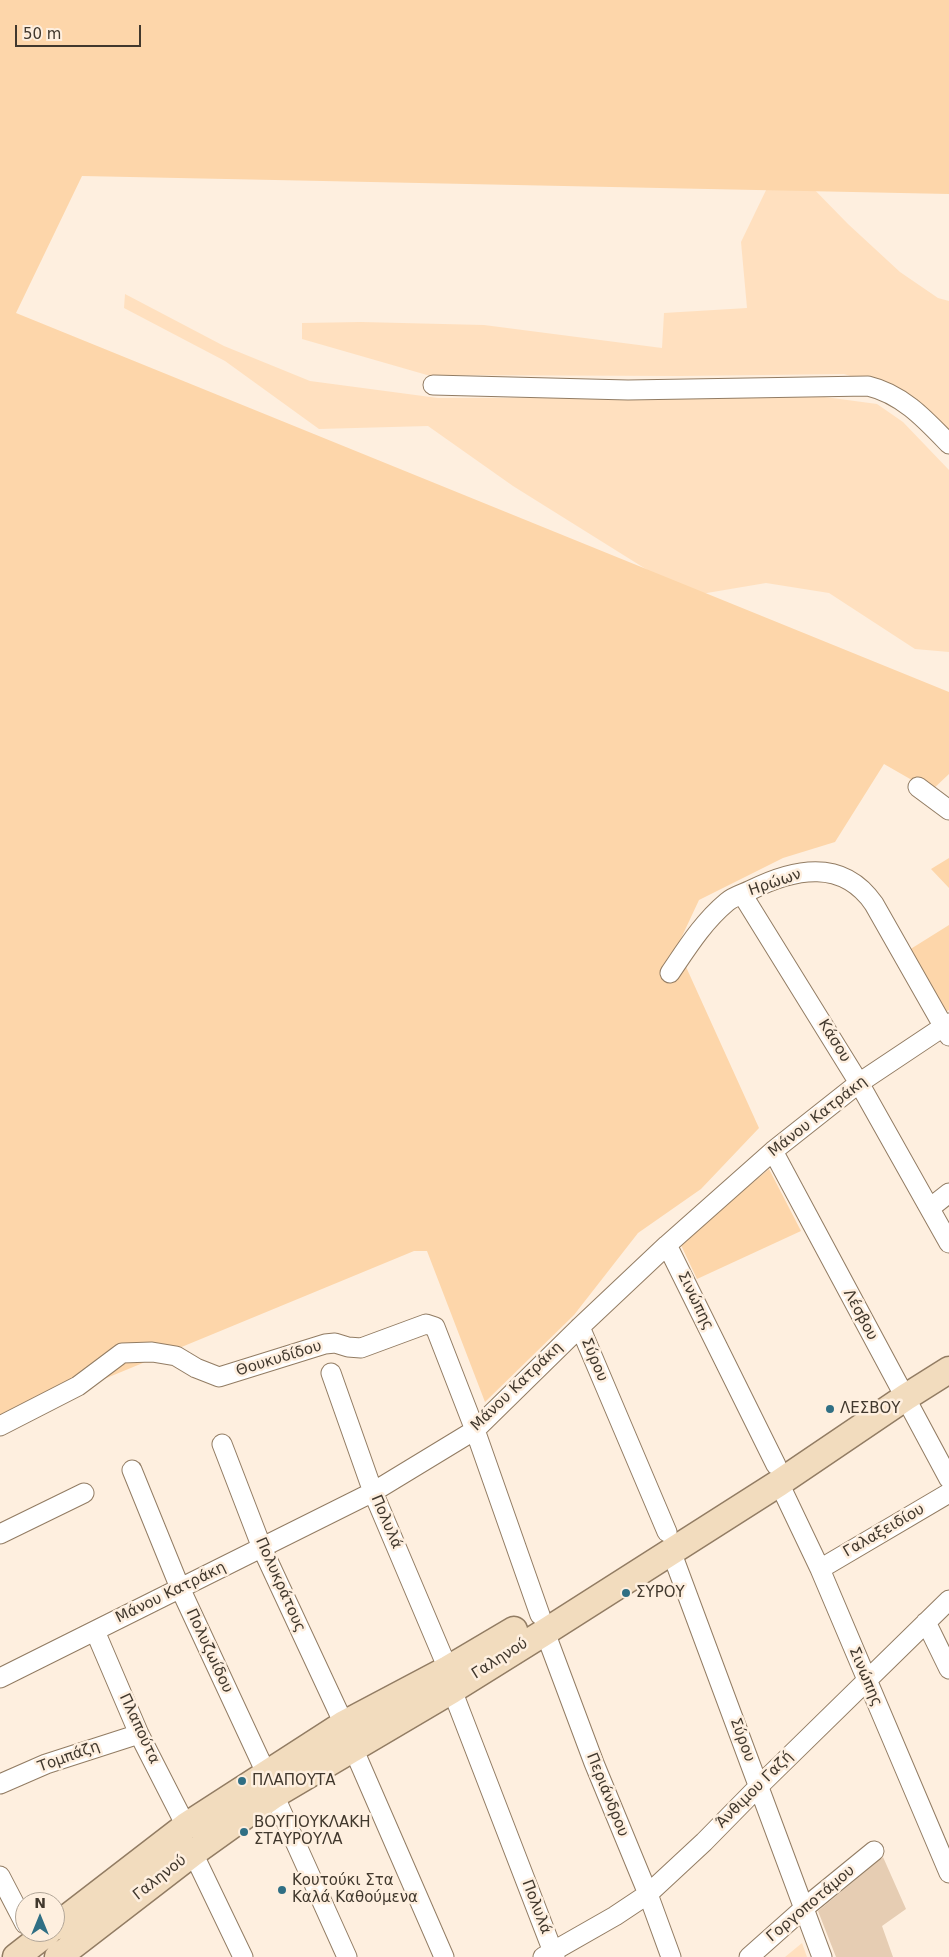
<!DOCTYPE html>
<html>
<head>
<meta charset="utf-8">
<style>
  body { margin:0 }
  #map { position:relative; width:949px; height:1957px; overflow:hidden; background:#feefdf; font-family:"DejaVu Sans",sans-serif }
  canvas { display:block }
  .north { position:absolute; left:15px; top:1892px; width:50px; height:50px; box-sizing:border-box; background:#feefdf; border:1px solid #b2a698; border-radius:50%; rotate:0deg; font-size:14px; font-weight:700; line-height:20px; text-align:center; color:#41382d }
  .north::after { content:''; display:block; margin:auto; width:18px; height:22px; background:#306f84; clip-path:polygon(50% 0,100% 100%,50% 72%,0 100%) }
  .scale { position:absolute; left:15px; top:25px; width:126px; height:22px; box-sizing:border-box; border:2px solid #41382d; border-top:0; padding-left:6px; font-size:15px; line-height:18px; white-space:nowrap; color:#41382d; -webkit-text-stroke:4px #feefdf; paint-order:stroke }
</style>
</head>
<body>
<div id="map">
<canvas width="949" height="1957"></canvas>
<div class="north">N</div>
<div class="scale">50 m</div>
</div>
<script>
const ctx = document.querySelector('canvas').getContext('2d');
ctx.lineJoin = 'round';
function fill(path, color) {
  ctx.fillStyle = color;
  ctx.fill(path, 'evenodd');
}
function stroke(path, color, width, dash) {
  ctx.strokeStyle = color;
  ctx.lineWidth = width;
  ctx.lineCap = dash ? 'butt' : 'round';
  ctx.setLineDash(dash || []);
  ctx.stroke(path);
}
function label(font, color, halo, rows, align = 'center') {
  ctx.font = font + ' "DejaVu Sans",sans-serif';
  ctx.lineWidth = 5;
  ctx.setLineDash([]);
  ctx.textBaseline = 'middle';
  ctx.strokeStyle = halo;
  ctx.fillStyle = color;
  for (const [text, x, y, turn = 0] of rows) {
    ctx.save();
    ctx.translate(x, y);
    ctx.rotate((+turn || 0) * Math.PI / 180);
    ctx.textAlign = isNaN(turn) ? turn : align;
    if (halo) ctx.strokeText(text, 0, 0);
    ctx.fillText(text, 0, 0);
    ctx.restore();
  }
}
fill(new Path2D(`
  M805,180L848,224L900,272L938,298L949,301V437L901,392L844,374L680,376L427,375L302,339V323L361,322L484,325L662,348L664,313L747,308L741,242L768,186Z
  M125,294L224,346L310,381L438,398L825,397L877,404L903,422L949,470V652L915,649L829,593L766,583L689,596L513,486L428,426L319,429L225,361L124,308Z
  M802,1943L807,1957H785Z`), '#ffe0bf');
fill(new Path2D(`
  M0,0H949V194L82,176L16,313L949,692V774L931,791L884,764L835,842L783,858L699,900L677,947L759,1128L701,1189L638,1233L574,1315L485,1402L427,1251H414L0,1422Z
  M949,858V888L931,869Z
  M949,925V1010L943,1013L909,950Z
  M769,1169L801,1231L697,1279L680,1243Z`), '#fdd6aa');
fill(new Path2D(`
  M883,1857L906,1909L882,1926L893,1957H836L818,1911Z`), '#e6cdb3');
const street = new Path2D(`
  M433,385L628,390L868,386C902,394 925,419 949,444
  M918,787L949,810
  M742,894L859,1083L949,1243
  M670,973C687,948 703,922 727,902C734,896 743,894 751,890C795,868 843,859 874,904L949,1036
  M773,1151L949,1479
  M930,1208L949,1193
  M667,1245L776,1465
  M580,1327L667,1532
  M331,1373L373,1492L448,1669
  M0,1426L78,1386L122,1353L152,1352L176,1356L196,1368L219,1377L325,1344L335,1343L348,1347L361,1348L426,1324L435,1327L475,1430L540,1615
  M222,1444L262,1548L344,1724L353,1748L444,1957
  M132,1470L180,1588L267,1775
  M779,1483L820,1569L949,1873
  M0,1534L84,1493
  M671,1551L822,1957
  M820,1569L949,1493
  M926,1622L949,1669
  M95,1631L139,1734L186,1826
  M545,1632L594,1763L648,1894L671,1957
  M0,1678L373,1492L475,1430L580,1327L667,1245L773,1151L859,1083L949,1023
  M452,1690L555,1957
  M0,1784L46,1764L139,1734
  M274,1795L347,1957
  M193,1853L243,1957
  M0,1876L25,1924
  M543,1957L615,1916L648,1894L704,1842L759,1786L949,1600
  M749,1957L803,1909L874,1851`);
const secondary = new Path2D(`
  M55,1927L186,1826L344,1724L448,1669L514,1630
  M16,1957L48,1932
  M58,1957L193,1853L274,1795L452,1690L545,1632L779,1483L906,1397L949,1370`);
stroke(street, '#927c63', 21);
stroke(secondary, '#927c63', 29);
stroke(street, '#fff', 19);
stroke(secondary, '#f2dcbe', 26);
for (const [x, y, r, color] of [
  [830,1409,5,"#306f84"],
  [626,1593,5,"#306f84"],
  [242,1781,5,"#306f84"],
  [244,1832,5,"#306f84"],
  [282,1890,5,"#306f84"]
]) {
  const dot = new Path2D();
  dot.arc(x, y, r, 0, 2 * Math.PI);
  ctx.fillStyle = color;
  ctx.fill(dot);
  stroke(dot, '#feefdf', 2);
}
label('15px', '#41382d', '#feefdf', [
  ["Ηρώων",775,883,-19],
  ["Κάσου",834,1041,58],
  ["Μάνου Κατράκη",818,1117,-38],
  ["Σινώπης",695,1301,64],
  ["Λέσβου",860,1315,62],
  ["Θουκυδίδου",279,1359,-17],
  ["Σύρου",594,1360,67],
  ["Μάνου Κατράκη",517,1387,-44],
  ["Πολυλά",386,1522,67],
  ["Γαλαξειδίου",884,1531,-30],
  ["Πολυκράτους",280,1585,66],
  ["Μάνου Κατράκη",171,1593,-26],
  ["Πολυζωίδου",209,1651,65],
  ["Γαληνού",500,1659,-32],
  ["Σινώπης",865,1677,67],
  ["Πλαπούτα",139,1729,65],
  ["Σύρου",742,1740,70],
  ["Τομπάζη",69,1757,-20],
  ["Άνθιμου Γαζή",755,1790,-45],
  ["Περιάνδρου",607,1795,68],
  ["Γαληνού",160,1878,-38],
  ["Γοργοποτάμου",811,1904,-40],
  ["Πολυλά",536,1907,69]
]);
label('15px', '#41382d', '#feefdf', [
  ["ΛΕΣΒΟΥ",840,1409],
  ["ΣΥΡΟΥ",636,1593],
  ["ΠΛΑΠΟΥΤΑ",252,1781],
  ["ΒΟΥΓΙΟΥΚΛΑΚΗ",254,1823],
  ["ΣΤΑΥΡΟΥΛΑ",254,1840],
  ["Κουτούκι Στα",292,1881],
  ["Καλά Καθούμενα",292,1898]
], 'left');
</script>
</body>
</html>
